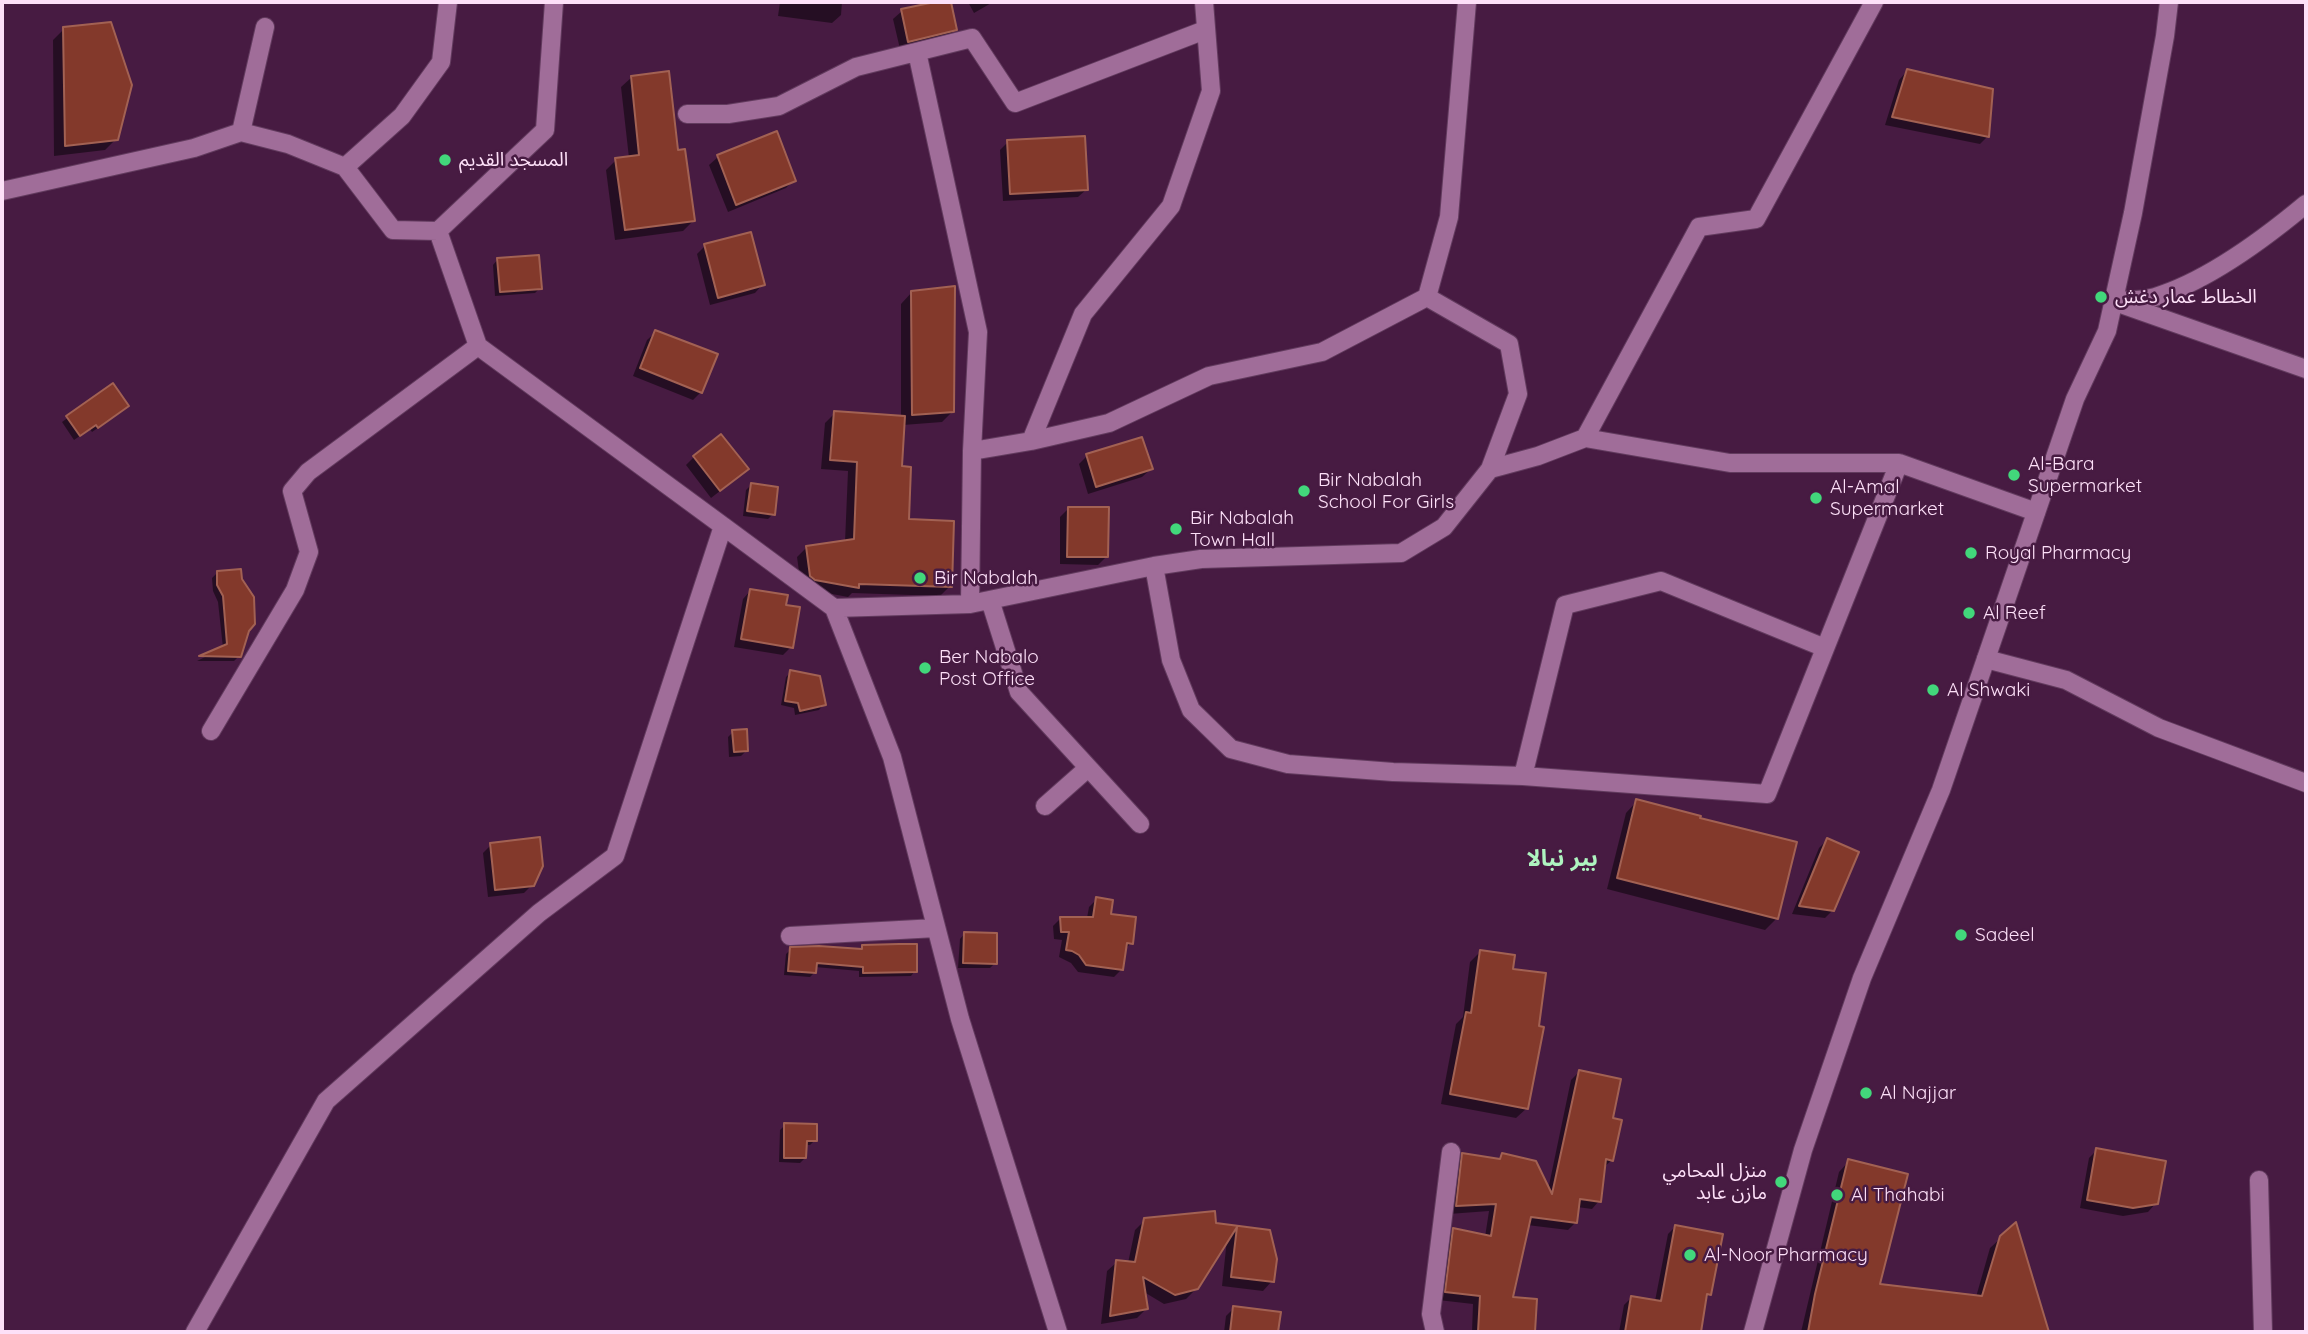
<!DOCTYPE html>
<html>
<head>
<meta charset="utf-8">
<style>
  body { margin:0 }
  #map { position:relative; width:2308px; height:1334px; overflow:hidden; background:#471b42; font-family:Quicksand,sans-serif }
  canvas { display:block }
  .frame { position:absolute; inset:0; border:4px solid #fde0f8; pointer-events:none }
</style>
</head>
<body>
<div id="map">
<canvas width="2308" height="1334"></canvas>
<div class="frame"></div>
</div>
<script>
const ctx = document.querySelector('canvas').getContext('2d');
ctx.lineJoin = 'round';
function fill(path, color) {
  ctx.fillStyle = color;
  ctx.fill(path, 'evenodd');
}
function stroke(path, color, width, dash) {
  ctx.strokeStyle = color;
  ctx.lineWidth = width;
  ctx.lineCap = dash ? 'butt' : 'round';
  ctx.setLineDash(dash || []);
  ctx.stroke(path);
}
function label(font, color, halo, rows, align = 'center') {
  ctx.font = font + ' Quicksand,"Noto Sans Arabic",sans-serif';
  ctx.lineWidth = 5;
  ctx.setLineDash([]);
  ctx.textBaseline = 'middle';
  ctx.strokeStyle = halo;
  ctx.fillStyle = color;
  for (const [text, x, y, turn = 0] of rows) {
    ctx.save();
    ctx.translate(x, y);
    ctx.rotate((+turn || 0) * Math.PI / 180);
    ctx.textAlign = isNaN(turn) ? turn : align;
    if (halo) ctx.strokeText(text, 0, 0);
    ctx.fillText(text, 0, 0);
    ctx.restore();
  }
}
fill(new Path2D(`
  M780,2H842L841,15L832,23L778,16Z
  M943,2H950L955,29L947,38L900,49L893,19L902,11Z
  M968,2H993L974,13Z
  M64,29L116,139L105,150L54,156L53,40Z
  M1907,71L1988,136L1980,144L1885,125L1899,80Z
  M632,77L677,152L693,221L683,231L615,240L606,170L616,160L629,158L621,87Z
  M776,133L794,180L786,188L728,212L709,165L718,157Z
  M1008,142L1087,189L1078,197L1003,201L1000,150Z
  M705,246L763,284L755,293L710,305L697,254Z
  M498,259L540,288L535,293L495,296L493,265Z
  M912,292L953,411L942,422L903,425L900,468L907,521L950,586L940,596L852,593L848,597L805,589L801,586L797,557L807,547L845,542L848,471L821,469L825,423L835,413L901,418V304Z
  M656,332L701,392L693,400L633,376L647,340Z
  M113,385L122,411L92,432L90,429L74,440L62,422Z
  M1087,456L1151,469L1142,477L1088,494L1079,464Z
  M694,457L738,477L711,498L686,465Z
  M751,485L773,514L768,519L743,516L746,490Z
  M1068,509L1107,556L1098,565L1060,564V517Z
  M217,573L248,630L239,656L234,661H197L223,648L218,602L213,591L212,578Z
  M751,590L791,647L783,655L734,647L743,599Z
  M791,672L824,704L819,710L795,715L794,708L781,705L786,677Z
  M733,732L747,750L741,756L729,757L728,737Z
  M1637,801L1776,919L1765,930L1607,889L1626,813Z
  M1827,840L1833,910L1825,918L1792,914L1819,848Z
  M491,845L532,885L524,893L488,897L483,853Z
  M1097,899L1131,943L1124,950L1122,969L1114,977L1078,972L1071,963L1059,957L1062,940L1054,939L1053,926L1061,918H1087L1089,907Z
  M965,933L995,963L990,968H958L960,939Z
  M863,947L915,971L911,976L859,977V971L815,967L814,973L810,977L784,975L786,954L791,949L859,951Z
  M1480,952L1527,1108L1516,1118L1441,1104L1456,1024L1463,1017L1470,962Z
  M1579,1072L1610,1119L1612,1160L1603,1168L1599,1201L1592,1209L1577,1207L1576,1222L1568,1230L1527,1225L1510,1299L1535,1300L1533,1332H1472L1473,1304L1438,1300L1446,1238L1454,1230L1485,1237L1489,1211L1449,1214L1455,1163L1463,1155L1497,1160L1502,1155L1548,1190L1571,1080Z
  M785,1125L815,1140L810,1145H805V1158L800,1163L779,1162L780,1130Z
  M2097,1150L2156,1203L2148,1212L2123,1216L2080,1208L2089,1158Z
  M1849,1161L1878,1286L1976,1297L1990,1248L2015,1225L2048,1332H1801L1839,1172Z
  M1145,1220L1268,1231L1272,1281L1263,1291L1222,1286L1227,1239L1197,1288L1186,1299L1164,1304L1144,1292L1147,1308L1137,1318L1101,1324L1107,1271L1117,1262L1128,1263L1135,1230Z
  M1676,1226L1710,1294L1705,1299L1699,1332H1619L1624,1305L1632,1297L1655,1301L1668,1234Z
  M1234,1308L1279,1314L1277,1332H1224L1226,1316Z`), '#0007');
const building = new Path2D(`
  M935,2H951L957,30L908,42L901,9Z
  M111,22L132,85L118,140L65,146L63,27Z
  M1907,69L1993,89L1989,137L1892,117Z
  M669,71L678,150L685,149L695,221L625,230L615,158L639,155L631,76Z
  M777,131L796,181L736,205L717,155Z
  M1085,136L1088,190L1010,194L1007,140Z
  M751,232L765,285L718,298L704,244Z
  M539,255L542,289L500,292L497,258Z
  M955,286L954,412L912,415L911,291Z
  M655,330L718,354L702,393L640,368Z
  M113,383L129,406L98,428L96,425L80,436L66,416Z
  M834,411L905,416L902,466L911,467L909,519L954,521L952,587L859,584V588L815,580L810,576L806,546L854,539L857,462L830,460Z
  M721,434L749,469L720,491L693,456Z
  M1142,437L1153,469L1096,487L1086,454Z
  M751,483L778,487L775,515L747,511Z
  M1068,507H1109L1108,557H1067Z
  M241,569L242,579L254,597L255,624L249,631L241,657L199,656L227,644L223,596L217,585V571Z
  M750,589L788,595L786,605L800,607L793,648L741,639Z
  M790,670L820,676L826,705L800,711L798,703L785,701Z
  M747,729L748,751L734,752L732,730Z
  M1636,799L1701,816L1700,818L1797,842L1778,919L1617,878Z
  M540,837L543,866L534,886L495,890L490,843Z
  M1827,838L1859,852L1834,911L1799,906Z
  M1096,897L1113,900L1111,914L1136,917L1133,944L1127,943L1123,970L1086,965L1079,955L1072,951L1066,950L1069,932H1061L1060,917H1093Z
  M964,932L997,933V964L963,963Z
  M899,944H917V972L863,973V967L817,963L816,973L788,971L790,947L819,946L862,949V945Z
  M1480,950L1515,955L1513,969L1546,973L1539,1026L1544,1027L1528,1109L1450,1094L1466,1012L1471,1013Z
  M1579,1070L1621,1079L1613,1118L1622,1120L1613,1161L1606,1159L1601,1202L1580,1199L1577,1223L1531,1217L1513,1297L1537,1299L1535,1332H1478L1480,1296L1445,1292L1453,1228L1491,1236L1496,1204L1456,1206L1462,1153L1500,1159L1502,1153L1536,1161L1552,1194Z
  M784,1123L817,1124V1141H807L806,1158H784Z
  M2096,1148L2166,1161L2158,1204L2133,1208L2087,1200Z
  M1848,1159L1908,1174L1880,1284L1982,1296L2000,1236L2016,1222L2049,1332H1808L1815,1294Z
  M1215,1211L1216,1223L1270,1230L1277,1259L1274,1282L1231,1277L1237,1227L1198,1289L1175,1295L1143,1277L1148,1309L1110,1316L1116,1260L1135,1262L1144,1218Z
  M1675,1225L1723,1234L1711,1295L1707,1294L1701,1332H1625L1631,1296L1661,1301Z
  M1233,1306L1281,1312L1278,1332H1230Z`);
fill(building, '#83392b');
stroke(building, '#a26153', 2);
const street = new Path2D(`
  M265,27L241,132L288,144L345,167L393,230L438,231L478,346
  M917,52L978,332L972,451L970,604
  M687,114H728L779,106L856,67L972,38L1015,103L1205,30
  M345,167L402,116L441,62L448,2
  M2,191L194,148L241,132
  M438,231L545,130L554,2
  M2112,301C2125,300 2142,301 2155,297C2208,281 2264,239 2306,204
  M2118,303L2306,369
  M1585,438L1699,227L1756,219L1874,2
  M1031,441L1083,314L1171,206L1211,91L1204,2
  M972,451L1031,441L1109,423L1209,376L1322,352L1427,297L1449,217L1467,2
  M1490,469L1538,456L1585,438L1730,463H1899L2036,512
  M723,526L834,608L970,604L1154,566L1201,559L1401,553L1444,527L1490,469L1518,394L1509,344L1427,297
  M1154,566L1171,660L1191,710L1231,749L1288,764L1393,772L1523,776L1767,794L1899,463
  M990,600L1019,692L1140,824
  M834,608L892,757L960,1019L1058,1332
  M1986,659L2066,680L2159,728L2306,783
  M1523,776L1565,605L1661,581L1825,648
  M1045,806L1088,768
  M790,936L936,928
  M2259,1180L2263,1332
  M195,1332L326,1101L539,913L615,856L723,526L478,346L308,472L292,491L309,552L295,590L211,731
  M1435,1332L1431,1314L1451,1152`);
const secondary = new Path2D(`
  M1753,1332L1803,1150L1862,978L1941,790L2075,399L2107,331L2133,213L2165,36L2169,2`);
stroke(street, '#623b5e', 20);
stroke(secondary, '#623b5e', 20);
stroke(street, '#a06d99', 18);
stroke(secondary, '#a06d99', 18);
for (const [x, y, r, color] of [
  [445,160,7,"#42d77b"],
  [2101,297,7,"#42d77b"],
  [2014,475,7,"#42d77b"],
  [1304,491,7,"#42d77b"],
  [1816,498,7,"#42d77b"],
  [1176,529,7,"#42d77b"],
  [1971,553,7,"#42d77b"],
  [920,578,7,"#42d77b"],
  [1969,613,7,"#42d77b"],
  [925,668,7,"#42d77b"],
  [1933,690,7,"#42d77b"],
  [1961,935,7,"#42d77b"],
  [1866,1093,7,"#42d77b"],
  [1781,1182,7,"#42d77b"],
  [1837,1195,7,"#42d77b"],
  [1690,1255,7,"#42d77b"]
]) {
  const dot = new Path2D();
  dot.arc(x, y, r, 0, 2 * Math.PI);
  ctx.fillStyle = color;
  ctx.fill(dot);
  stroke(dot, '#471b42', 2.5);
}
label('19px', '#fde0f8', '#471b42', [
  ["المسجد القديم",459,160],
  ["الخطاط عمار دغش",2115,297],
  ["Al-Bara",2028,464],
  ["Supermarket",2028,486],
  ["Bir Nabalah",1318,480],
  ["School For Girls",1318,502],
  ["Al-Amal",1830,487],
  ["Supermarket",1830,509],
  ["Bir Nabalah",1190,518],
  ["Town Hall",1190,540],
  ["Royal Pharmacy",1985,553],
  ["Bir Nabalah",934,578],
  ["Al Reef",1983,613],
  ["Ber Nabalo",939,657],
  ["Post Office",939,679],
  ["Al Shwaki",1947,690],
  ["Sadeel",1975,935],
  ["Al Najjar",1880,1093],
  ["منزل المحامي",1767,1171,"right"],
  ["مازن عابد",1767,1193,"right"],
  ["Al Thahabi",1851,1195],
  ["Al-Noor Pharmacy",1704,1255]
], 'left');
label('bold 23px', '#aef4c0', '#471b42', [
  ["بير نبالا",1562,859]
]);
</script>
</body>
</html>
